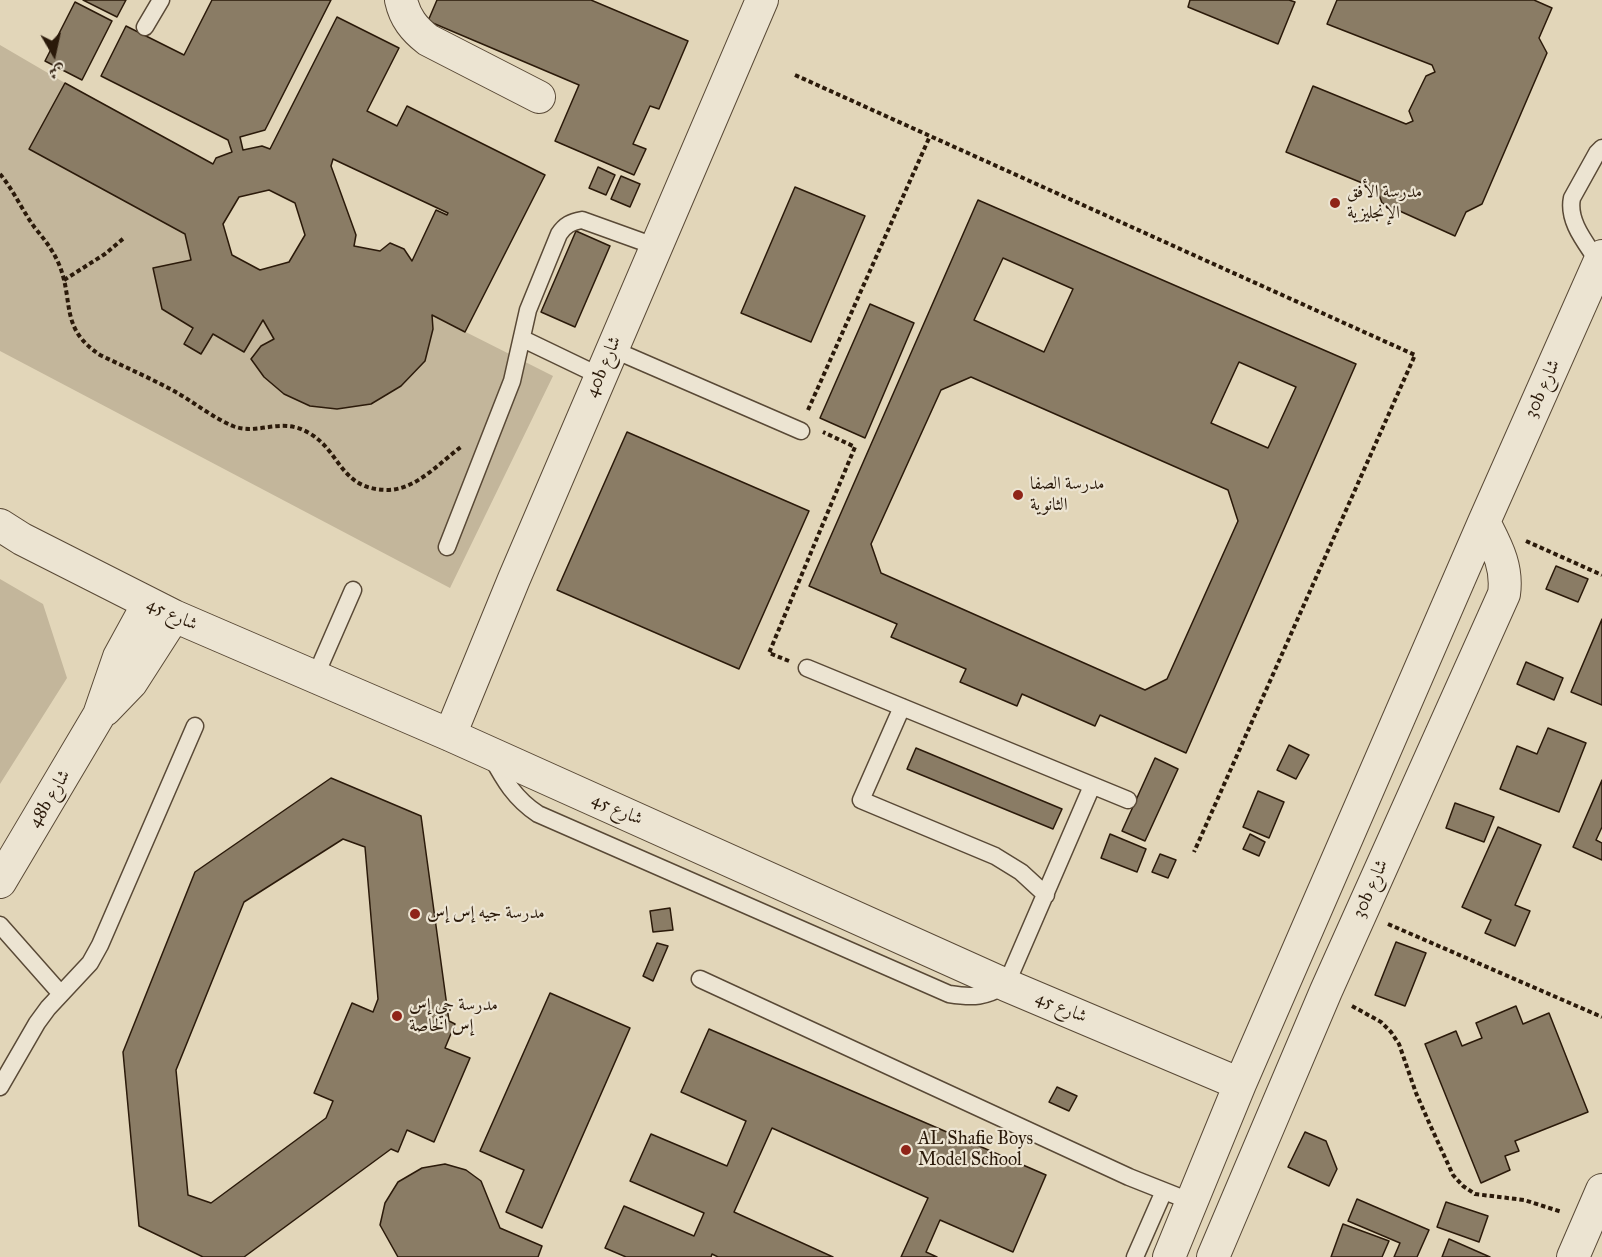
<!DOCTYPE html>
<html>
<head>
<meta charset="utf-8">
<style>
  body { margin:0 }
  #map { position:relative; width:1602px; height:1257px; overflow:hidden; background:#e2d6b9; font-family:"IM FELL Great Primer",Amiri,serif }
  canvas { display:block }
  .north { position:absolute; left:24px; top:24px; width:60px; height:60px; -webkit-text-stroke:4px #ece4d2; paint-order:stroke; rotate:171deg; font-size:16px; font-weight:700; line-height:24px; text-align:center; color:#2b1a0a }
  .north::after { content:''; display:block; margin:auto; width:21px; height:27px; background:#2b1a0a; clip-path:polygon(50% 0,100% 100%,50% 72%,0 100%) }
</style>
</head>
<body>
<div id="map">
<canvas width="1602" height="1257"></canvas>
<div class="north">ش</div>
</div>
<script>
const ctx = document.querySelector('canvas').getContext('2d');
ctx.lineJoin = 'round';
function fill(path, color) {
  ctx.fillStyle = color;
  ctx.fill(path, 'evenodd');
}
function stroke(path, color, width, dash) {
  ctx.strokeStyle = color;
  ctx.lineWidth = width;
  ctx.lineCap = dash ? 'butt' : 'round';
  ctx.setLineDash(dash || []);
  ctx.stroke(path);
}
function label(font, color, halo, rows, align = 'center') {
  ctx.font = font + ' "IM FELL Great Primer",Amiri,serif';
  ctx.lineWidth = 4.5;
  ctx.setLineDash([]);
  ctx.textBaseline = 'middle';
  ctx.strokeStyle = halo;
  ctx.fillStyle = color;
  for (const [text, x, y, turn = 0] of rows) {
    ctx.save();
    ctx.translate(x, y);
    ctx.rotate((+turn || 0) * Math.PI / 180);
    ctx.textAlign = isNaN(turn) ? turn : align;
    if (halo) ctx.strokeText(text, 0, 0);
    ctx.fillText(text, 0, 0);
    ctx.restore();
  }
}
fill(new Path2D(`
  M0,45L65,83L29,149L185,234L191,260L153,269L162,309L193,328L184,344L201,354L213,334L244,352L263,320L274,339L261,346L251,359L310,406L337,409L371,404L425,361L433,329L432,315L553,376L450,588L0,351Z
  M0,579L43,604L67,678L0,784Z`), '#c3b69b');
const building = new Path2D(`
  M83,0H126L117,17Z
  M212,0H331L265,130L240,137L243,150L262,146L270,149L337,17L399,48L367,111L397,126L407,106L545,175L465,332L432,315L433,329L425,361L401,386L371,404L337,409L310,406L284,394L264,377L251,359L261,346L274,339L263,320L244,352L213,334L201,354L184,344L193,328L162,309L153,268L191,260L185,234L29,149L65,83L213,164L216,158L232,152L228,140L101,76L126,26L184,55ZM333,159L448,213L447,215L436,210L412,261L404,249L390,243L380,251L354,246L356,235L331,166ZM269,190L295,203L305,235L289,262L260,270L232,255L223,224L239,197Z
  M437,0H591L688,41L659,109L650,106L633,144L646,149L634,175L555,141L579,85L428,21Z
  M1190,0H1289L1295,2L1278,44L1188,7Z
  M1337,0H1534L1552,8L1539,38L1547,53L1482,204L1466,212L1455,236L1382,203L1377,189L1286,152L1313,86L1406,124L1413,121L1409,111L1426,76L1435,72L1432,65L1327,24Z
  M75,2L112,21L82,80L45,61Z
  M598,167L615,175L606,195L589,188Z
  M621,176L640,184L630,207L611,199Z
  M795,187L865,216L811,342L741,313Z
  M978,200L1356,364L1186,753L1100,715L1095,726L1022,694L1017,706L960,682L966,669L891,637L897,624L809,586ZM1003,258L1073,289L1044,352L974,320ZM1239,362L1296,387L1268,448L1211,423ZM971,377L1228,490L1238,521L1167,679L1145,690L881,573L871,544L941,390Z
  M576,231L610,246L575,327L541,312Z
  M870,304L914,323L865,438L820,418Z
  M627,432L809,511L739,669L557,590Z
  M1556,566L1588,579L1578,602L1546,589Z
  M1602,619V705L1571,692Z
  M1526,662L1563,678L1554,700L1517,684Z
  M1548,728L1586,743L1559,812L1500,789L1517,746L1537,754Z
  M1289,745L1309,755L1296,779L1277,770Z
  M916,748L1062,809L1053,829L907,769Z
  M1155,758L1178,769L1145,841L1122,831Z
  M331,778L421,816L449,1021L455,1024L445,1048L470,1058L434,1142L407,1130L398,1152L391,1149L244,1257H203L139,1226L123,1052L195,872ZM343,839L365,847L378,999L373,1012L352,1003L314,1093L333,1101L326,1118L211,1203L188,1195L176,1070L244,902Z
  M1602,780V827L1596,840L1602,843V860L1573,847Z
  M1258,791L1284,802L1269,838L1243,827Z
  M1455,803L1494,817L1484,842L1446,828Z
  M1498,827L1541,845L1515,905L1530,911L1515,946L1485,933L1491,920L1462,907Z
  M1110,834L1146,849L1137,872L1101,858Z
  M1250,834L1265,842L1259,856L1243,849Z
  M1160,854L1176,860L1168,878L1152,872Z
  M670,908L673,930L653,932L650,911Z
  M1396,942L1426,953L1405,1006L1375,995Z
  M657,943L668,946L653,981L643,976Z
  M550,993L630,1028L542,1228L506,1212L524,1170L480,1151Z
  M1516,1006L1523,1024L1549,1013L1588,1112L1515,1141L1519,1151L1505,1156L1510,1170L1481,1183L1425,1044L1456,1031L1462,1046L1482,1038L1476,1023Z
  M709,1029L1046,1175L1013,1252L940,1220L926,1252L937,1257H901L928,1198L772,1128L734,1212L833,1257H718L712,1254L711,1257H626L605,1248L624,1206L694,1236L704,1213L630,1181L651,1134L727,1166L746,1121L681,1092Z
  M1057,1087L1077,1096L1069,1111L1049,1102Z
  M1305,1132L1326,1141L1337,1169L1329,1186L1288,1167Z
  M445,1164L466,1170L481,1181L500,1228L542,1246L538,1257H398L380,1225L385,1203L398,1182L422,1168Z
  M1357,1199L1429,1230L1417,1257H1394L1400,1243L1348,1221Z
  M1446,1202L1488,1216L1479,1242L1437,1227Z
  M1343,1224L1389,1241L1382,1257H1331Z
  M1449,1239L1490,1257H1442Z`);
fill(building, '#8a7c65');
stroke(building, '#2b1a0a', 1.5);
const lane = new Path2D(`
  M145,27L161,0
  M1599,263C1587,244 1567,222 1572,198L1597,153L1602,148
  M523,339L600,376
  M612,349L801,431
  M447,547L512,381L528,310L559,234C565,225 571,222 582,220L657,247
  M807,668L1128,800
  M315,677L353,590
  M902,707L861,800L995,856L1021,872L1046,895
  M491,756C504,780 515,799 538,814L949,994C974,998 985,997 1006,985L1092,786
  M0,925L61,994
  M700,979L1129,1177L1192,1202
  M0,1087L37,1023L48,1008L90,963L100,945L195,726
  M1135,1257L1164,1191`);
const street = new Path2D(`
  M401,0C405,18 414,29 428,40L539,97
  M0,525L22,539L174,616L450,735L1006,985L1240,1084
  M105,710L131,683L174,616
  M450,735L514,579L762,0
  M0,882L99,715L119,657L148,604
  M1169,1257L1240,1084L1484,522L1602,256
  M1213,1257L1326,991L1504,594C1508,566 1496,546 1484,522
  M1573,1257L1602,1190`);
stroke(lane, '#594936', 19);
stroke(street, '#594936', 34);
stroke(new Path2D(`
  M795,75L1415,355L1194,852
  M0,174C14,191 22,210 35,228C44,239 52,249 58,262C75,300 58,327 100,355C125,367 150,378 174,391C194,402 213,418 233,426C259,436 280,416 309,433C341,451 339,489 387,490C416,490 439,463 461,447
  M64,280L105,254L124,238
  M808,410L930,136
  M1526,541L1602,575
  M789,661L769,653L855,447L823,432
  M1388,924L1602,1017
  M1352,1006L1381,1022L1391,1032L1399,1044L1416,1093L1431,1127L1453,1175L1463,1186L1475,1194L1524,1200L1562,1212`), '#2b1a0a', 4, [4.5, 3]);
stroke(lane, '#ece4d2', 16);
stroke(street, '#ece4d2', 32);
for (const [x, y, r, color] of [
  [1335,203,6,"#8f2418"],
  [1018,495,6,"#8f2418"],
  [415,914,6,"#8f2418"],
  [397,1016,6,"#8f2418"],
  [906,1150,6,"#8f2418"]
]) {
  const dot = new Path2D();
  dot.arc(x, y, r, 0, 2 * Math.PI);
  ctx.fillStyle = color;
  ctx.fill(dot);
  stroke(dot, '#ece4d2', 2);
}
label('18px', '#2b1a0a', '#ece4d2', [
  ["مدرسة الأفق",1347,193],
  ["الإنجليزية",1347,214],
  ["مدرسة الصفا",1030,485],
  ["الثانوية",1030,506],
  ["مدرسة جيه إس إس",427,914],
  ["مدرسة جي إس",409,1006],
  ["إس الخاصة",409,1027],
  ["AL Shafie Boys",918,1140],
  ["Model School",918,1161]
], 'left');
label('18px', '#2b1a0a', '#ece4d2', [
  ["40b شارع",604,367,-67],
  ["30b شارع",1543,389,-66],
  ["شارع 45",172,615,25],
  ["48b شارع",50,799,-59],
  ["شارع 45",617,810,24],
  ["30b شارع",1371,889,-66],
  ["شارع 45",1061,1008,23]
]);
</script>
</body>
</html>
